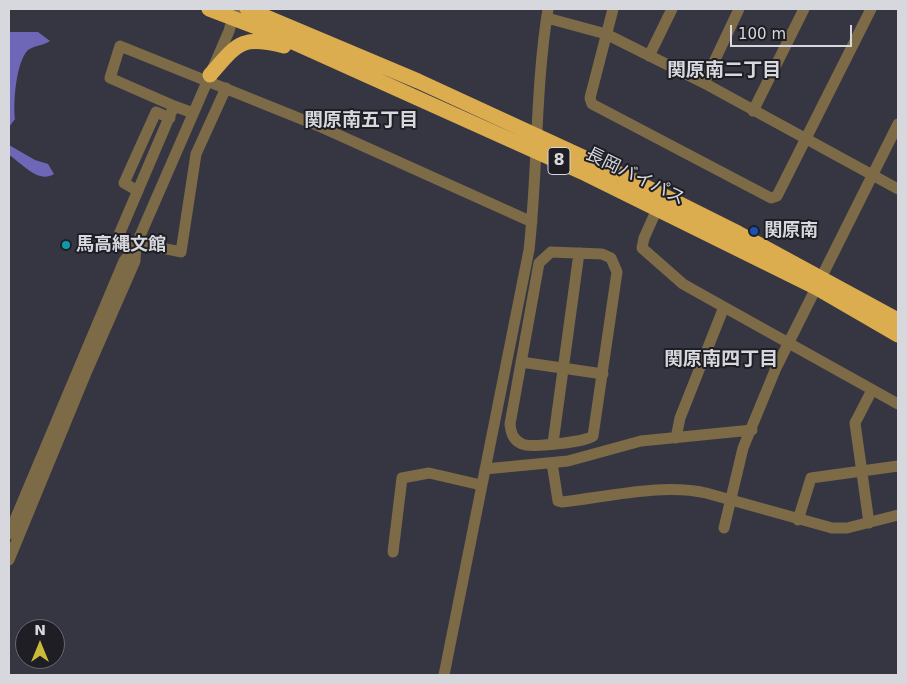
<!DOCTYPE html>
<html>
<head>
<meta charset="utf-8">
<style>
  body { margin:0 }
  #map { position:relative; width:907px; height:684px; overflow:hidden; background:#363642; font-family:"DejaVu Sans",sans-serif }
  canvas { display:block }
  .frame { position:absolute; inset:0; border:10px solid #d7d7de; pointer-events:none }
  .north { position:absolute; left:15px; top:619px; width:50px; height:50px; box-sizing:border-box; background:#1e1e24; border:1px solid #68686e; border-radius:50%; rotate:0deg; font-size:14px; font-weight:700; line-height:20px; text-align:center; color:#d7d7de }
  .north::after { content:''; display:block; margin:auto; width:18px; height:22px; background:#cbba39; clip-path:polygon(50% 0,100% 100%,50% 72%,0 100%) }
  .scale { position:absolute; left:730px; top:25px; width:122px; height:22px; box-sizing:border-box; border:2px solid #d7d7de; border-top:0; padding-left:6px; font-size:15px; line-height:18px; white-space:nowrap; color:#d7d7de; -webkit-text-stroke:4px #1e1e24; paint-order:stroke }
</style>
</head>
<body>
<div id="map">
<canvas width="907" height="684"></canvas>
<div class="frame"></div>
<div class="north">N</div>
<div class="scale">100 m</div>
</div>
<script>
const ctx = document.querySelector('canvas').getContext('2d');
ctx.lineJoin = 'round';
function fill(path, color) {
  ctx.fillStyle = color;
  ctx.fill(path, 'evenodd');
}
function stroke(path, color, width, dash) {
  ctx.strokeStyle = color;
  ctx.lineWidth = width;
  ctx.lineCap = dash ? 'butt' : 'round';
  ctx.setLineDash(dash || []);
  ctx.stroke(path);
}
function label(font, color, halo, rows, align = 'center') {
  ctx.font = font + ' "DejaVu Sans","Noto Sans JP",sans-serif';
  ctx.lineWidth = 4;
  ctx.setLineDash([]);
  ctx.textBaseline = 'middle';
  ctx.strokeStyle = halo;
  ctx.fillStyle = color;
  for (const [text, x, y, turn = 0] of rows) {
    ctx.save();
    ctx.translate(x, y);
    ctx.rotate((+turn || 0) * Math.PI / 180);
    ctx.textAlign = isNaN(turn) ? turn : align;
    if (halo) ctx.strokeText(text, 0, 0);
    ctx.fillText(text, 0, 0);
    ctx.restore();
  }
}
fill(new Path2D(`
  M9,32H38L50,41C43,46 35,45 28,50C16,62 13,103 15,119L9,127Z
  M9,145L35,160L48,164L54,174C38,184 22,163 9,155Z`), '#6e66b7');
stroke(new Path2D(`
  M613,9L590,98L592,104L771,198L777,196L871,9
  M547,18L606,34L704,83L898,189
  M649,56L672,9
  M704,83L739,9
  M174,106L110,78L120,46L321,127L532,222
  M753,111L804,9
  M193,113L174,106L118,237C139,246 160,247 181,252L196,154L226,88
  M138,191L124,183L156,112L170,118
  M657,209L644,238L642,248L683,284L724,307
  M551,252L602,254L611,258L617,272L593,436C585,442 531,448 522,444C513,440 511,433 510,424L539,263Z
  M521,362L603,374
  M676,438L680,418L724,307L898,404
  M553,443L579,253
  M552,463L558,501L562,502C606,497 663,483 706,493L832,528H847L898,515
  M485,469L568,461L641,441L752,430
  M798,520L811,478L898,466
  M869,523L855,423L872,390
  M724,528L743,448L776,368L898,124
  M9,534L124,261L136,245L210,75L229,31L235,9
  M393,552L402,478L429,473L481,485
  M9,560L86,373L135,261L136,245
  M444,675L529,250C538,170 535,89 548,9`), '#7d6a47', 11);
stroke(new Path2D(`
  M209,9L277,35L586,174L817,288L898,335
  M247,9L418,81L622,175L738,233L898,320
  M210,75C238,43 241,35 284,46`), '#dbad4f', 15);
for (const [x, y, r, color] of [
  [754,231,5,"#1a4fb4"],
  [66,245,5,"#0f9aa8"]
]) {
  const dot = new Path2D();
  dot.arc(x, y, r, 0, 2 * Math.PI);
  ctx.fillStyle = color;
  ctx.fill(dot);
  stroke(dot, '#1e1e24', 2);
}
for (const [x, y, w] of [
  [559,161,22]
]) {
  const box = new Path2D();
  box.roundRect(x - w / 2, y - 13.5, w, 27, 4);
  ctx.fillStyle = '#1e1e24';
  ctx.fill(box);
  stroke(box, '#d7d7de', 1);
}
label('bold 16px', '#d7d7de', null, [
  ["8",559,161]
]);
label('18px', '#d7d7de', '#1e1e24', [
  ["長岡バイパス",635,177,26]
]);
label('bold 18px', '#d7d7de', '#1e1e24', [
  ["関原南",764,231],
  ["馬高縄文館",76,245]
], 'left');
label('bold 19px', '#d7d7de', '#1e1e24', [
  ["関原南二丁目",724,71],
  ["関原南五丁目",361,121],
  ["関原南四丁目",721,360]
]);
</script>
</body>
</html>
